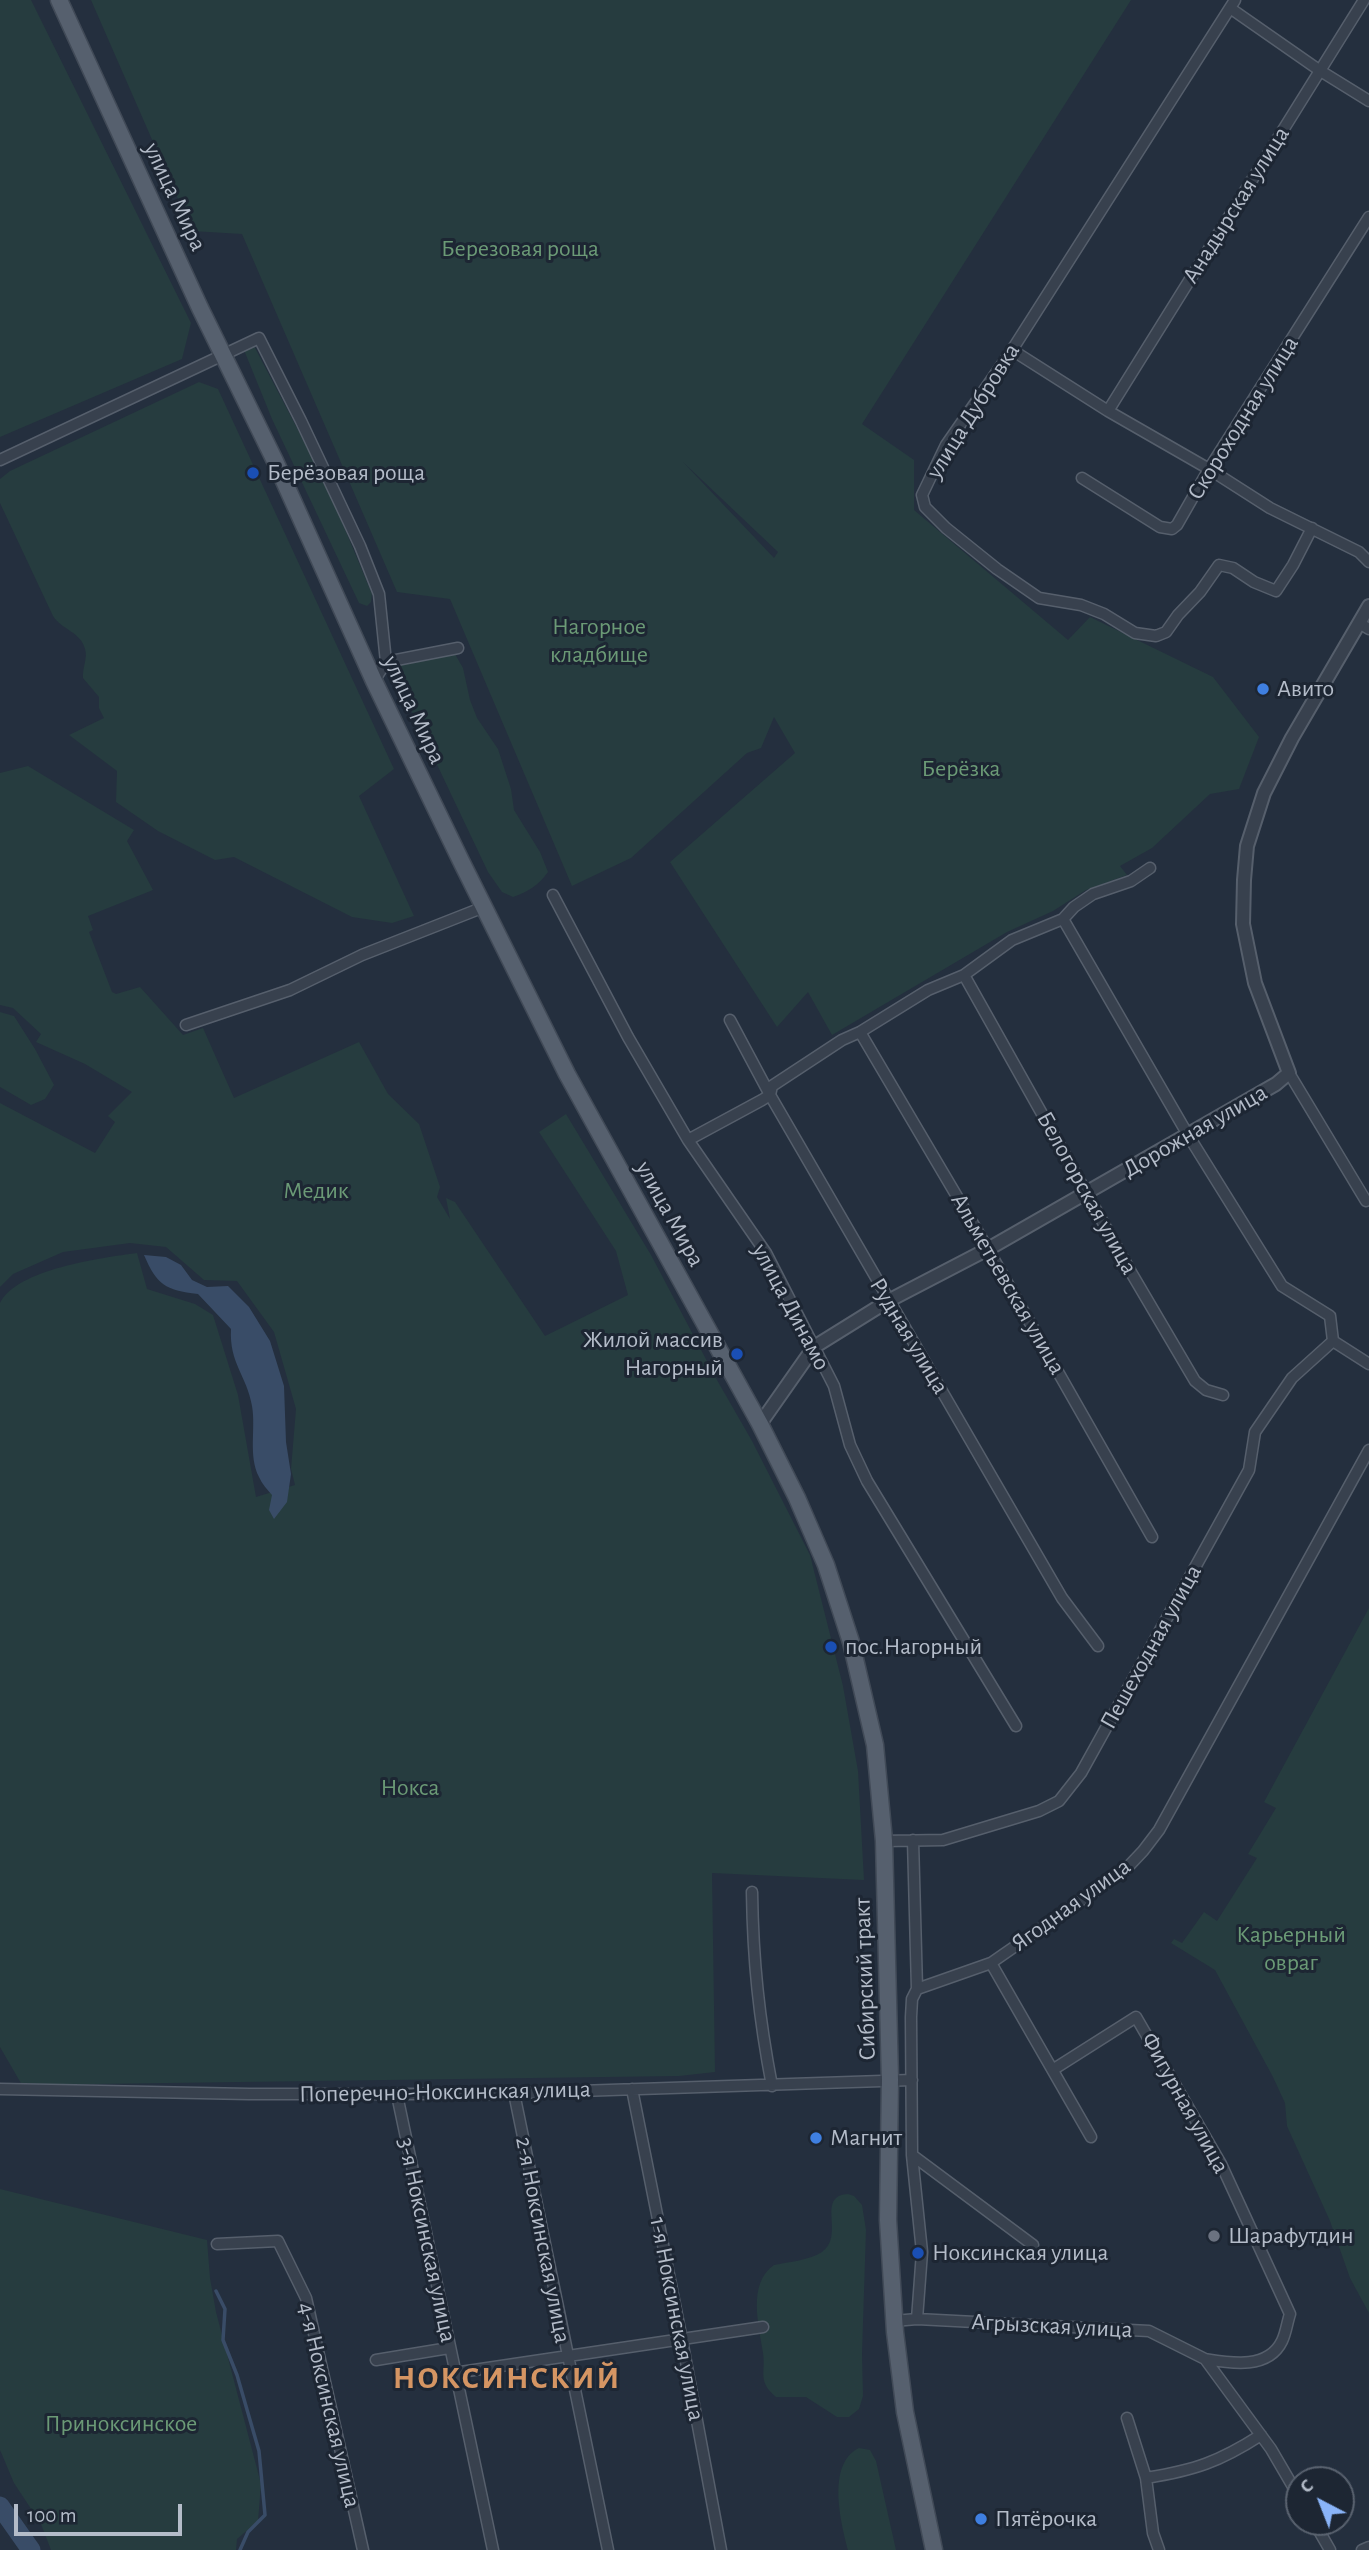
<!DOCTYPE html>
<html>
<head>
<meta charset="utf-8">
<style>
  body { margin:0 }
  #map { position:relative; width:1369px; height:2550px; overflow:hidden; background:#242f3e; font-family:"Alegreya Sans",sans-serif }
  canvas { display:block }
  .north { position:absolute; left:1285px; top:2466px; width:70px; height:70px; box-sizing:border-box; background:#1d2633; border:2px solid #59626f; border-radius:50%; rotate:318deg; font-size:19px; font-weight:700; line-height:28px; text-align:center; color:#b4bcc9 }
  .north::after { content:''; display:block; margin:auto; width:24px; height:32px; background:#8ab4f8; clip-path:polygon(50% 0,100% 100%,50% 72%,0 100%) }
  .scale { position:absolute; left:14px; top:2504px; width:168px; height:32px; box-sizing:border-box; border:4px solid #b4bcc9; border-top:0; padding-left:9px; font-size:21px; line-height:24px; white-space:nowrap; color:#b4bcc9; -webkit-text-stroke:5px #1d2633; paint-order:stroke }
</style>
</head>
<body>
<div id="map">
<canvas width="1369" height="2550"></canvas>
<div class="north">С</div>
<div class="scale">100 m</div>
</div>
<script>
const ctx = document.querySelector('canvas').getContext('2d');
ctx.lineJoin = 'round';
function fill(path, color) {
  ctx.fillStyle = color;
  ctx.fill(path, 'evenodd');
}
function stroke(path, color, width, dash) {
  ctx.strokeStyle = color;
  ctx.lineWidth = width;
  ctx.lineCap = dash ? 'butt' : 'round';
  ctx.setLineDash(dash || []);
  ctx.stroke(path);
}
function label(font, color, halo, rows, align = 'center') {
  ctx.font = font + ' "Alegreya Sans",sans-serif';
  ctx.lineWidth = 6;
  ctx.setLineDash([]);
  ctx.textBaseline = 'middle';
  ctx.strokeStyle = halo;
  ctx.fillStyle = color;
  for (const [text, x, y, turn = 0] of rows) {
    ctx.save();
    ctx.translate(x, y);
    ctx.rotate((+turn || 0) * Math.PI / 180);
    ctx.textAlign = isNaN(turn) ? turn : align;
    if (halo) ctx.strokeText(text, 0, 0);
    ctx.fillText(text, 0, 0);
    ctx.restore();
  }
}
fill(new Path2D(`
  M0,0H31L191,323L182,359L0,437Z
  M91,0H1131L862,424L914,460V510L1068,640L1090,617L1213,677L1259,737L1239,789L1210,794L1152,848L1120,866L1127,875L1086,890L1053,911L1007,932L832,1035L808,992L777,1027L670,862L795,753L774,717L761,748L747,753L631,858L572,886L450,599L397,592L242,234L192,231ZM683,462L778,552L774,558Z
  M254,346L309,451L317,462L372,594L371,602L367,606L359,603L272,419L244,350Z
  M199,382L218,389L394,769L359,796L414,916L392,923L352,917L234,857L215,860L158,831L116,802L117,771L69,735L104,718L99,708V697L83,678C82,668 88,658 85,649C81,632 62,630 53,616L0,503V479L10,471Z
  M446,646L452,649L463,668L470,700L477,718L498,749L511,789L514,810L540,852L548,872C539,885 528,892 513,897L502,892L488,872L395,676L403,657L429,648Z
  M28,766L134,830L127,841L153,890L88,916L93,930L89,932L112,992L116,994L140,987L183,1035L203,1028L234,1098L359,1042L388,1094L419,1124L440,1187L437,1197L450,1219L446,1198L455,1202L545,1336L628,1295L616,1251L539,1132L566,1114L651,1255L717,1380L752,1441L810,1555L843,1686L858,1771L864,1880L712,1873L715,2072L679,2076L22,2085L0,2047V1303C17,1269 101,1258 137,1253L147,1289L195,1304L213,1315L238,1395L256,1497L295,1485L291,1469L296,1409L274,1332L237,1281L204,1280L166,1247L130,1243L63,1252L13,1274L0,1287V1103L95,1153L115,1122L108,1116L132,1092L85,1064L36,1042L41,1034L13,1008L0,1005V773Z
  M0,1012L14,1016L35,1049L54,1085L45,1099L31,1105L0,1087Z
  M1369,1608V2313L1350,2278L1330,2221L1287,2126L1285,2103L1273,2077L1215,1970L1171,1943L1174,1939L1182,1943L1204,1912L1217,1921L1257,1858L1248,1854L1276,1808L1264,1802Z
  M0,2189L207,2240L210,2278L216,2312L261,2484L258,2521L237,2539L236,2550H51L41,2524L14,2483L0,2450Z
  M848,2194L854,2196L862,2205L866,2230L862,2354L863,2396L859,2409L849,2417H837L806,2397H776C757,2381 766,2373 763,2353C759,2325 747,2284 774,2265C789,2262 810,2260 822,2252C846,2235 815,2196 848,2194Z
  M859,2448L870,2450L876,2461L896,2550H848C841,2523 826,2464 859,2448Z`), '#263c3f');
fill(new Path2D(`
  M144,1255L166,1257L181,1265L192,1280L207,1287L228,1286L249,1307L270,1341L284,1386L286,1442L291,1474L287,1502L274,1519L269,1510L272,1495C267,1489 262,1484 259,1477C248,1456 256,1429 252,1406C247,1376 229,1363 231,1329L198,1294C165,1290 157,1285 144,1255Z`), '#394c67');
stroke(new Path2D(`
  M216,2291L225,2309L223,2340L237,2375L259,2451L265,2515L248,2532L240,2550`), '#394c67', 3.5);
stroke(new Path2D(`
  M0,2506L31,2550`), '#394c67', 19);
const minor = new Path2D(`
  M1235,0L1012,350L946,445L922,495L925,507L946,528L997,569L1039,598L1081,605L1104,614L1135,633L1156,636L1166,632L1178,615L1200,592L1219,565L1233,568L1254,582L1276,591L1293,565L1312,528
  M1230,8L1319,70L1369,101
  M1012,350L1108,411L1209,469L1270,508L1359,552L1369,562
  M1108,411L1364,0
  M0,460L259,338L301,421L360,546L379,594L386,662L374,681
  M1082,478L1160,527L1172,529L1177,525L1209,469L1369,217
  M1359,623L1369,629
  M386,662L458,648
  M553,895L628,1037L688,1140L766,1253L834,1386L850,1445L867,1481L1016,1726
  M1063,919L1188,1135L1282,1286L1330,1316L1333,1341L1369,1364
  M964,975L1132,1274L1195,1381L1206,1390L1223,1395
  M730,1020L770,1095L1062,1598L1098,1646
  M186,1025L290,990L362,955L484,907
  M860,1032L988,1249L1152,1537
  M1289,1073L1366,1201
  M688,1140L762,1100L770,1095L772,1086L842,1040L860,1032L928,990L964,975L1012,940L1063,919L1074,907L1093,894L1131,881L1150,868
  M913,1840L917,1989
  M884,1841L943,1840L1039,1811L1059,1801L1081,1773L1249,1470L1255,1432L1292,1378L1333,1341
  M752,1892C753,1961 759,2018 772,2086
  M991,1963L1091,2137
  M1054,2069L1136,2017L1221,2164L1290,2314C1287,2323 1286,2333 1282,2341C1268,2370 1230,2363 1205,2359
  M0,2089L249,2094H488L912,2080
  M632,2089L682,2340L721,2550
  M514,2093L608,2550
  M397,2095L493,2550
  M912,2155L1033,2245
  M217,2244L278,2241L306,2298L363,2550
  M917,2319L922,2252L912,2155L911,2017L912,1999L917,1989L991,1963L1125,1870L1143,1851L1159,1830L1369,1450
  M894,2321L917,2319L1149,2331L1205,2359L1271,2449L1299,2497
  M376,2360L449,2348
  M454,2373L763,2327
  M1127,2418L1146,2478L1153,2533L1159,2550
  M1146,2478C1195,2470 1219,2462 1261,2435
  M1314,2522L1330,2550
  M1362,2550L1369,2547`);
const tertiary = new Path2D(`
  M760,1424L814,1347L888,1301L988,1249L1276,1084L1289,1073L1255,983L1243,924L1244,880L1247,846L1264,793L1292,738L1369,606`);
const primary = new Path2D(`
  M59,0L200,308L275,461L374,681L461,861L567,1074L760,1424L797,1498L826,1565L851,1642L875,1745L884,1841L890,2080L888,2220L895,2332L905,2412L934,2550`);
stroke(minor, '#565f6c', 13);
stroke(tertiary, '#565f6c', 16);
stroke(primary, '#414a57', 19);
stroke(minor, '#38414e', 10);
stroke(tertiary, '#38414e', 12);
stroke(primary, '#56606e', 16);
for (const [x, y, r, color] of [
  [253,473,7,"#1a4fb4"],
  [1263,689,7,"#3f7fe0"],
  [737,1354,7,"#1a4fb4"],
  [831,1647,7,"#1a4fb4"],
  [816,2138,7,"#3f7fe0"],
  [1214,2236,7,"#6b7280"],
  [918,2253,7,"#1a4fb4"],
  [981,2519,7,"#3f7fe0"]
]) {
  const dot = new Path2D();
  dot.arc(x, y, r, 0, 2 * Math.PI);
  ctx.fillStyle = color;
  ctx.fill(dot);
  stroke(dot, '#1d2633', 2.5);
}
label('24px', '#b4bcc9', '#1d2633', [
  ["улица Мира",175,197,65],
  ["Анадырская улица",1236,205,-58],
  ["улица Дубровка",973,411,-58],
  ["Скороходная улица",1243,418,-58],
  ["улица Мира",414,710,65],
  ["Дорожная улица",1195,1131,-30],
  ["Белогорская улица",1087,1193,61],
  ["улица Мира",670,1214,61],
  ["Альметьевская улица",1008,1284,60],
  ["улица Динамо",791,1307,62],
  ["Рудная улица",909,1336,59],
  ["Пешеходная улица",1151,1647,-61],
  ["Ягодная улица",1071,1905,-36],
  ["Сибирский тракт",865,1979,-92],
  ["Поперечно-Ноксинская улица",445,2092,-1],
  ["Фигурная улица",1185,2103,61],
  ["3-я Ноксинская улица",427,2240,78],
  ["2-я Ноксинская улица",543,2240,79],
  ["1-я Ноксинская улица",677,2319,79],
  ["Агрызская улица",1052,2326,3],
  ["4-я Ноксинская улица",329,2405,77]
]);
label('24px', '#6b9a76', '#1d2633', [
  ["Березовая роща",520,249],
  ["Нагорное",599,627],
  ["кладбище",599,655],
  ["Берёзка",961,769],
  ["Медик",316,1191],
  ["Нокса",410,1788],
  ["Карьерный",1291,1935],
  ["овраг",1291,1963],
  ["Приноксинское",121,2424]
]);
label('24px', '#b4bcc9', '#1d2633', [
  ["Берёзовая роща",267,473],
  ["Авито",1277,689],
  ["Жилой массив",723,1340,"right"],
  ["Нагорный",723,1368,"right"],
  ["пос.Нагорный",845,1647],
  ["Магнит",830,2138],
  ["Шарафутдин",1228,2236],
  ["Ноксинская улица",932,2253],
  ["Пятёрочка",995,2519]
], 'left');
ctx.letterSpacing = '2px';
label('bold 32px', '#d59563', '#1d2633', [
  ["НОКСИНСКИЙ",507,2378]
]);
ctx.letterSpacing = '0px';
</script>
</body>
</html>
